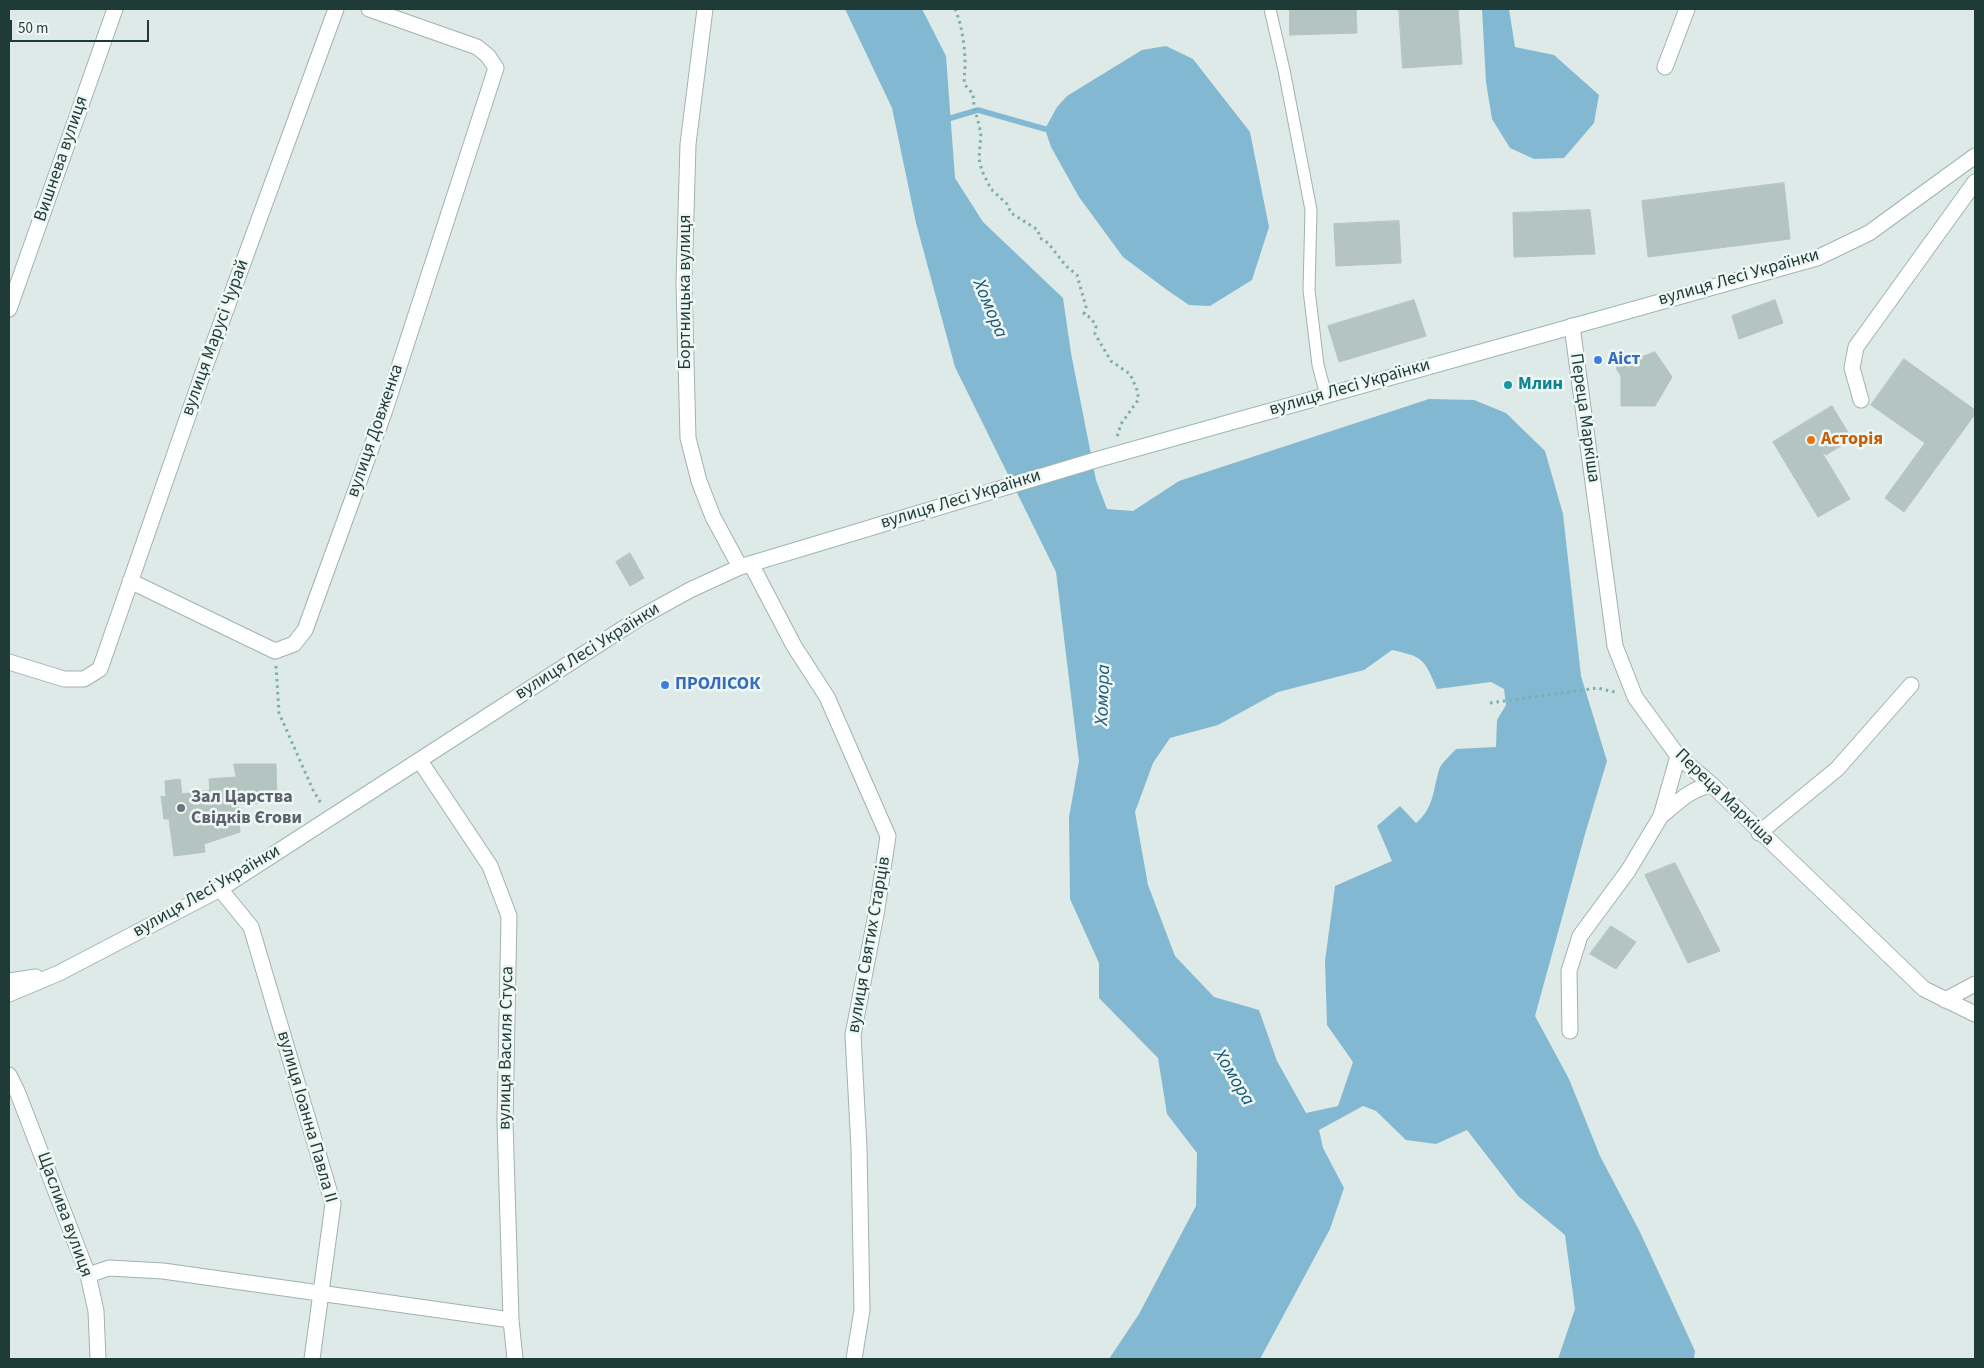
<!DOCTYPE html>
<html>
<head>
<meta charset="utf-8">
<style>
  body { margin:0 }
  #map { position:relative; width:1984px; height:1368px; overflow:hidden; background:#deeae7; font-family:"Source Sans 3",sans-serif }
  canvas { display:block }
  .frame { position:absolute; inset:0; border:10px solid #1f3b38; pointer-events:none }
  .scale { position:absolute; left:10px; top:20px; width:139px; height:22px; box-sizing:border-box; border:2px solid #1f3b38; border-top:0; padding-left:6px; font-size:15px; line-height:18px; white-space:nowrap; color:#1f3b38; -webkit-text-stroke:4px #eff7f4; paint-order:stroke }
</style>
</head>
<body>
<div id="map">
<canvas width="1984" height="1368"></canvas>
<div class="frame"></div>
<div class="scale">50 m</div>
</div>
<script>
const ctx = document.querySelector('canvas').getContext('2d');
ctx.lineJoin = 'round';
function fill(path, color) {
  ctx.fillStyle = color;
  ctx.fill(path, 'evenodd');
}
function stroke(path, color, width, dash) {
  ctx.strokeStyle = color;
  ctx.lineWidth = width;
  ctx.lineCap = dash ? 'butt' : 'round';
  ctx.setLineDash(dash || []);
  ctx.stroke(path);
}
function label(font, color, halo, rows, align = 'center') {
  ctx.font = font + ' "Source Sans 3",sans-serif';
  ctx.lineWidth = 5;
  ctx.setLineDash([]);
  ctx.textBaseline = 'middle';
  ctx.strokeStyle = halo;
  ctx.fillStyle = color;
  for (const [text, x, y, turn = 0] of rows) {
    ctx.save();
    ctx.translate(x, y);
    ctx.rotate((+turn || 0) * Math.PI / 180);
    ctx.textAlign = isNaN(turn) ? turn : align;
    if (halo) ctx.strokeText(text, 0, 0);
    ctx.fillText(text, 0, 0);
    ctx.restore();
  }
}
fill(new Path2D(`
  M845,9H922L946,56L955,178L983,222L1063,298L1071,353L1096,480L1107,509L1133,511L1179,481L1429,399L1474,400L1506,413L1545,451L1563,514L1581,676L1607,761L1585,834L1535,1016L1569,1079L1600,1156L1640,1232L1695,1351L1694,1359H1558L1575,1309L1565,1235L1518,1196L1467,1130L1436,1144L1406,1140L1376,1111L1363,1106L1319,1130L1323,1148L1344,1188L1330,1229L1260,1359H1109L1139,1314L1196,1206L1197,1153L1167,1114L1158,1058L1099,998V963L1070,899L1069,817L1079,761L1056,572L955,367L916,223L892,108ZM1392,650C1424,657 1424,659 1437,689L1491,682L1504,689L1506,705L1497,720L1496,747L1456,749C1451,755 1441,763 1439,770C1433,790 1434,808 1416,823L1400,806L1377,826L1392,861L1335,886L1325,961L1327,1025L1353,1062L1338,1106L1306,1113L1277,1061L1259,1010L1214,997L1175,956L1148,885L1135,812L1153,763L1170,738L1218,725L1278,692L1364,670Z
  M1482,9H1509L1515,47L1554,55L1599,95L1594,123L1564,158L1534,159L1510,148L1492,119L1486,82Z
  M1166,46L1193,59L1250,132L1269,227L1252,280L1210,306L1189,305L1167,290L1123,257L1079,197L1051,147L1045,129L1057,107L1067,96L1142,50Z`), '#83b8d2');
stroke(new Path2D(`
  M944,120L978,110L1045,129`), '#83b8d2', 5.5);
const building = new Path2D(`
  M1290,9H1356L1357,33L1290,35Z
  M1399,9H1458L1462,64L1403,68Z
  M1784,183L1790,239L1648,257L1642,201Z
  M1590,210L1595,254L1514,257L1513,213Z
  M1399,221L1401,263L1336,266L1334,224Z
  M1414,300L1426,336L1339,362L1328,326Z
  M1775,300L1783,323L1739,339L1732,316Z
  M1655,352L1672,377L1655,406H1621V376L1617,370L1615,357L1631,361Z
  M1904,359L1975,410V414L1904,512L1885,498L1925,443L1871,405Z
  M1832,406L1852,439L1826,455L1821,451L1850,499L1818,517L1773,442Z
  M630,553L644,578L630,586L616,562Z
  M234,764H276L277,803L238,804L240,832L204,844L205,852L174,856L169,819H164L161,796L166,797L165,781L180,779L182,794L210,790L209,779L236,777Z
  M1675,863L1720,951L1688,963L1645,875Z
  M1611,926L1636,942L1616,969L1590,954Z`);
fill(building, '#b4c5c1');
stroke(building, '#b1c4bf', 1);
const lane = new Path2D(`
  M1270,9L1284,70L1311,210L1309,290L1318,365L1326,395`);
const street = new Path2D(`
  M705,9L688,144L684,283L688,438L699,481L713,517L740,567
  M1665,67L1687,9
  M9,309L115,9
  M1572,326L1615,646L1635,697L1678,756L1712,785L1924,989L1975,1014
  M1861,400L1852,368L1856,347L1975,182
  M751,564L794,646L827,697L888,836L877,909L853,1035L859,1148L862,1310L854,1359
  M130,581L275,651L294,644L305,630L385,410L496,68L488,56L477,47L369,9
  M9,662L64,679H84L100,669L205,367L336,9
  M420,761L490,866L509,916L505,1121L511,1320L515,1359
  M1661,816C1677,803 1691,788 1712,785
  M1759,833L1837,769L1911,685
  M220,889L251,927L333,1204L312,1359
  M1945,1000L1975,984
  M1570,1031L1569,971L1580,936L1628,871L1661,816L1678,756
  M9,1075L17,1091L88,1275L96,1311L98,1359
  M88,1275L109,1268L163,1271L511,1320`);
const secondary = new Path2D(`
  M9,981L36,977
  M9,994L59,973L220,889L641,617L690,590L740,567L1099,459L1817,258L1869,233L1975,156`);
stroke(lane, '#a1b2af', 13);
stroke(street, '#a1b2af', 17);
stroke(secondary, '#9db6b2', 17);
stroke(new Path2D(`
  M955,9C963,27 967,58 964,79L965,85L973,94L974,106L981,133L979,159L982,171L991,189L1007,204L1011,213L1038,230L1040,238L1048,243L1066,266L1077,275L1086,307L1084,314L1091,318L1096,326L1095,334L1111,361L1130,374L1138,392V400L1121,424L1117,437
  M276,666L279,713L313,790L322,805
  M1490,703L1597,688L1615,692`), '#7dafa8', 3, [2.5, 4]);
stroke(lane, '#fff', 11);
stroke(street, '#fff', 15);
stroke(secondary, '#fff', 15);
for (const [x, y, r, color] of [
  [1598,360,5,"#3f7fe0"],
  [1508,385,5,"#0f9aa8"],
  [1811,440,5,"#e8710a"],
  [665,685,5,"#3f7fe0"],
  [181,808,5,"#6b7280"]
]) {
  const dot = new Path2D();
  dot.arc(x, y, r, 0, 2 * Math.PI);
  ctx.fillStyle = color;
  ctx.fill(dot);
  stroke(dot, '#eff7f4', 2);
}
label('18px', '#1f3b38', '#eff7f4', [
  ["Вишнева вулиця",62,159,-71],
  ["вулиця Лесі Українки",1739,278,-16],
  ["Бортницька вулиця",686,292,-90],
  ["вулиця Марусі Чурай",216,338,-70],
  ["вулиця Лесі Українки",1350,388,-16],
  ["Переца Маркіша",1584,418,82],
  ["вулиця Довженка",376,431,-71],
  ["вулиця Лесі Українки",961,500,-17],
  ["вулиця Лесі Українки",588,652,-32],
  ["Переца Маркіша",1724,798,44],
  ["вулиця Лесі Українки",207,892,-30],
  ["вулиця Святих Старців",870,945,-80],
  ["вулиця Василя Стуса",507,1048,-89],
  ["вулиця Іоанна Павла II",306,1117,74],
  ["Щаслива вулиця",64,1215,70]
]);
label('bold 18px', '#366cbe', '#eff7f4', [
  ["Аіст",1608,360],
  ["ПРОЛІСОК",675,685]
], 'left');
label('bold 18px', '#0d838f', '#eff7f4', [
  ["Млин",1518,385]
], 'left');
label('bold 18px', '#c56008', '#eff7f4', [
  ["Асторія",1821,440]
], 'left');
label('bold 18px', '#5b616d', '#eff7f4', [
  ["Зал Царства",191,798],
  ["Свідків Єгови",191,819]
], 'left');
label('italic 19px', '#185778', '#eff7f4', [
  ["Хомора",989,309,67],
  ["Хомора",1104,695,-88],
  ["Хомора",1233,1078,59]
]);
</script>
</body>
</html>
